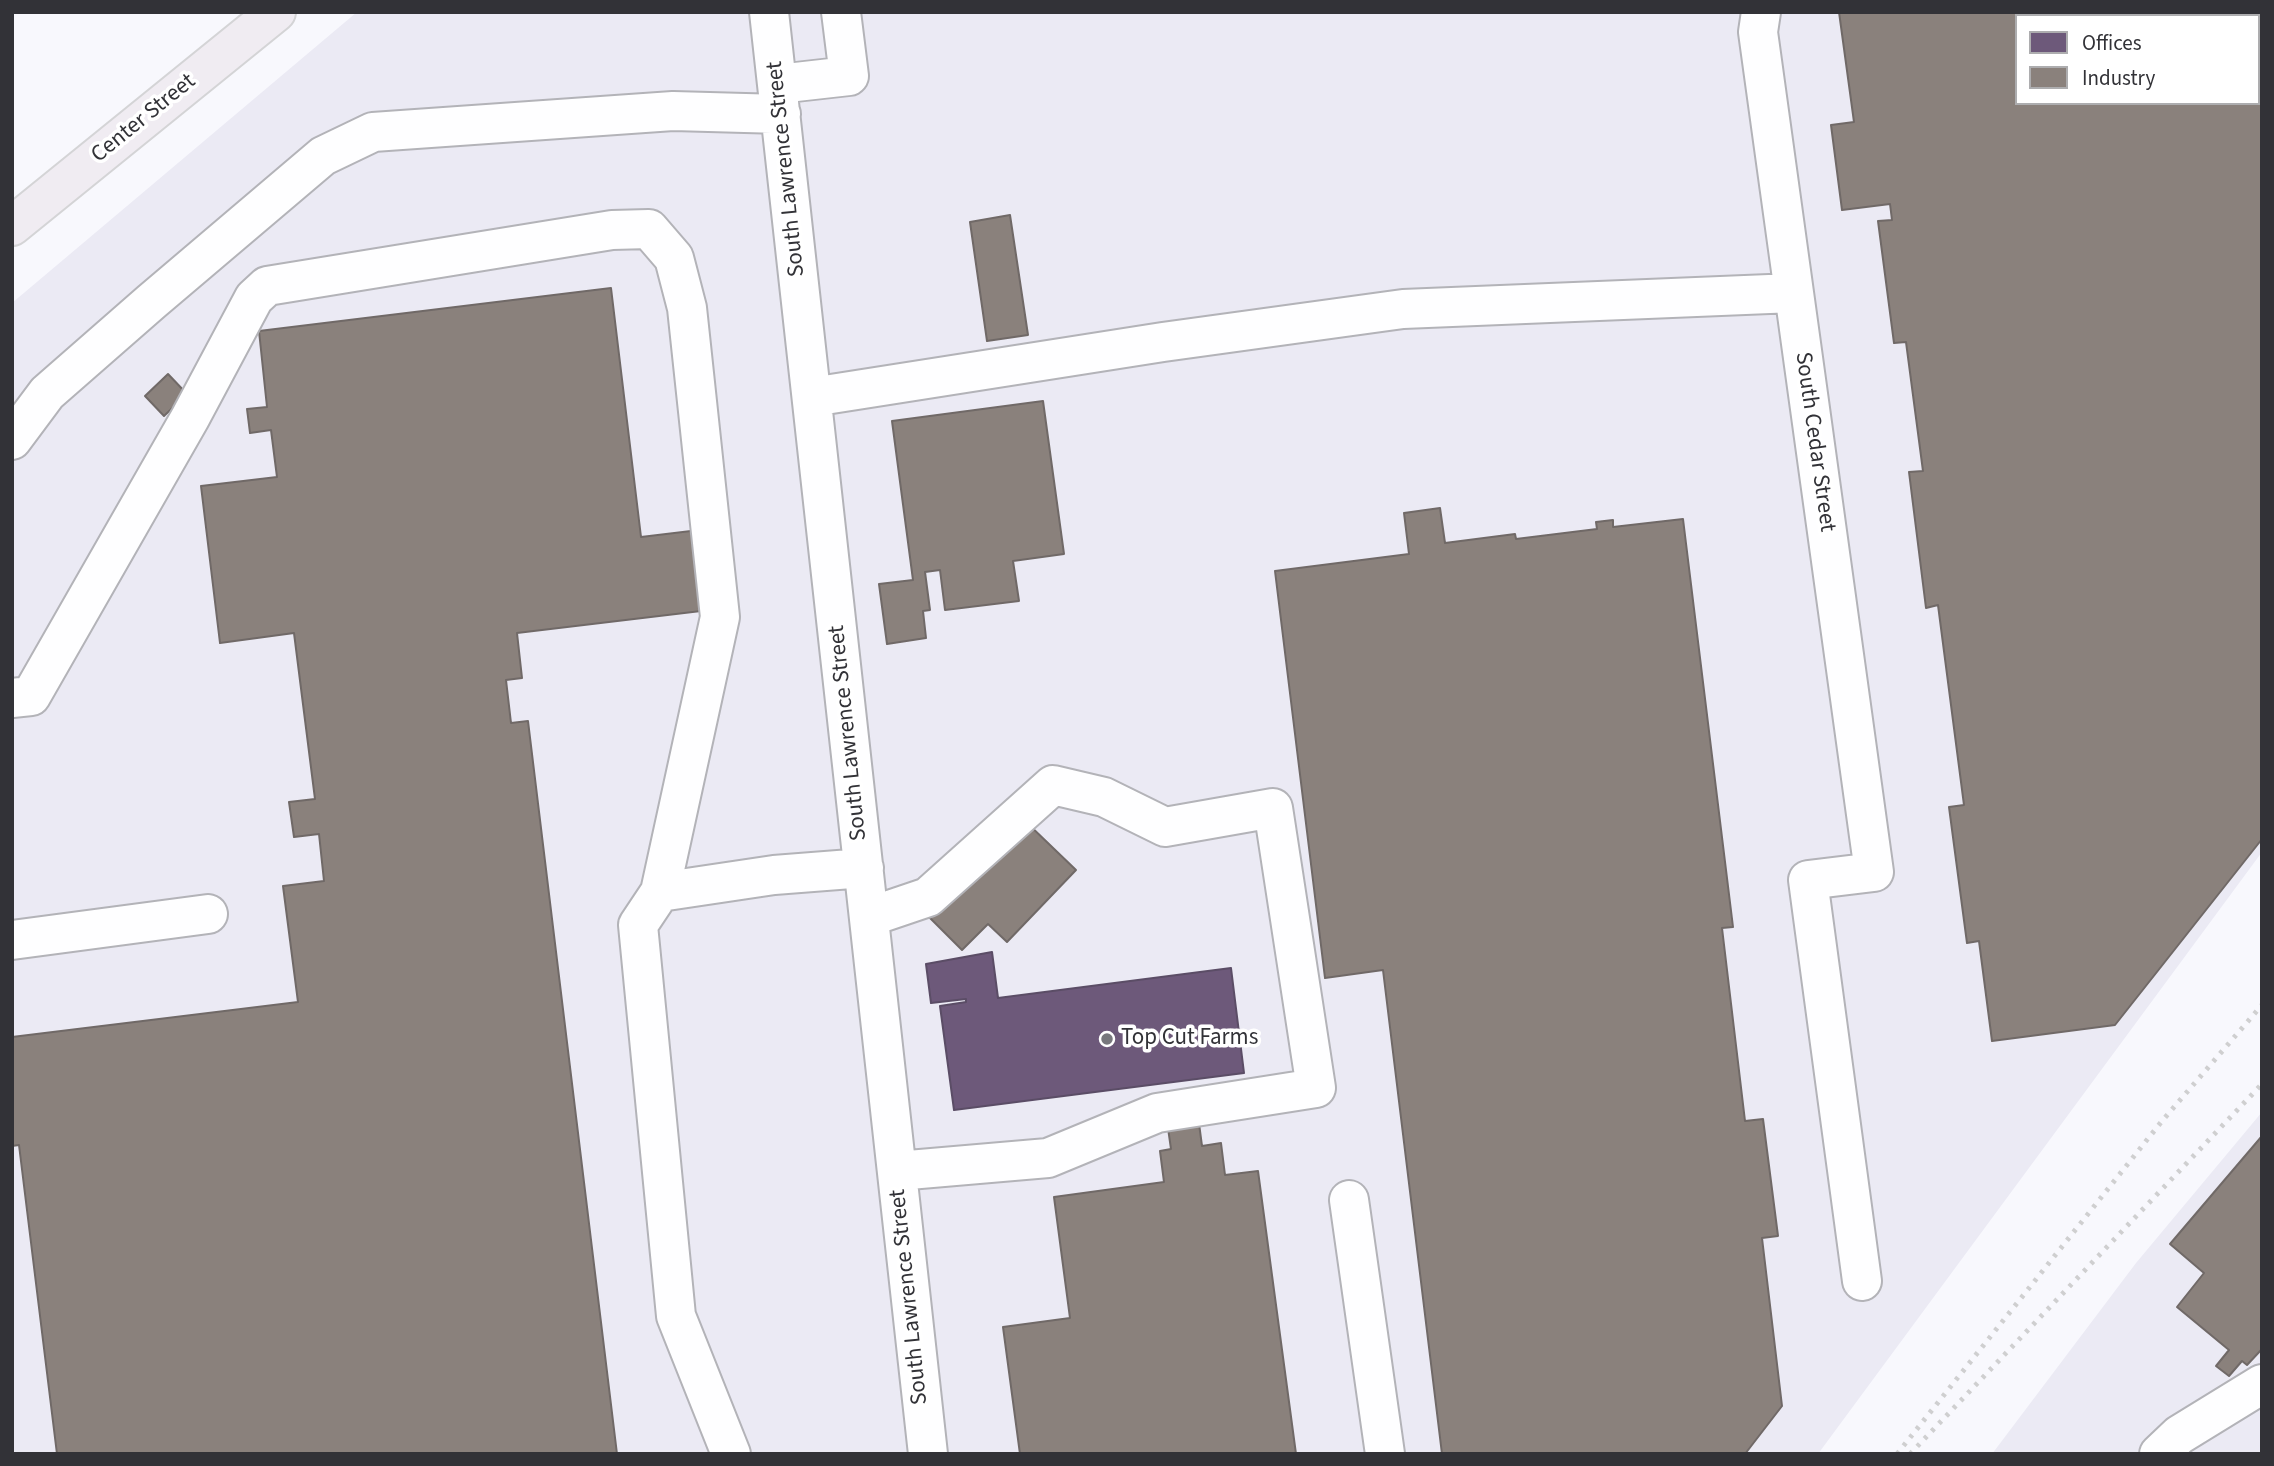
<!DOCTYPE html>
<html>
<head>
<meta charset="utf-8">
<style>
  body { margin:0 }
  #map { position:relative; width:2274px; height:1466px; overflow:hidden; background:#f8f8fd; font-family:"Source Sans 3",sans-serif }
  canvas { display:block }
  .frame { position:absolute; inset:0; border:14px solid #323237; pointer-events:none }
  .legend { position:absolute; left:2015px; top:14px; width:245px; height:91px; box-sizing:border-box; background:#fff; border:2px solid #adadaf; margin:0; padding:9px 12px; list-style:none; font-size:21px; color:#323237 }
  .legend li { display:flex; align-items:center; gap:14px; height:35px }
  .legend b { width:35px; border:2px solid #adadaf }
</style>
</head>
<body>
<div id="map">
<canvas width="2274" height="1466"></canvas>
<div class="frame"></div>
<ul class="legend">
<li><b style="height:19px;background:#6d597a"></b>Offices</li>
<li><b style="height:19px;background:#8a817c"></b>Industry</li>
</ul>
</div>
<script>
const ctx = document.querySelector('canvas').getContext('2d');
ctx.lineJoin = 'round';
function fill(path, color) {
  ctx.fillStyle = color;
  ctx.fill(path, 'evenodd');
}
function stroke(path, color, width, dash) {
  ctx.strokeStyle = color;
  ctx.lineWidth = width;
  ctx.lineCap = dash ? 'butt' : 'round';
  ctx.setLineDash(dash || []);
  ctx.stroke(path);
}
function label(font, color, halo, rows, align = 'center') {
  ctx.font = font + ' "Source Sans 3",sans-serif';
  ctx.lineWidth = 7;
  ctx.setLineDash([]);
  ctx.textBaseline = 'middle';
  ctx.strokeStyle = halo;
  ctx.fillStyle = color;
  for (const [text, x, y, turn = 0] of rows) {
    ctx.save();
    ctx.translate(x, y);
    ctx.rotate((+turn || 0) * Math.PI / 180);
    ctx.textAlign = isNaN(turn) ? turn : align;
    if (halo) ctx.strokeText(text, 0, 0);
    ctx.fillText(text, 0, 0);
    ctx.restore();
  }
}
fill(new Path2D(`
  M357,12H2262V852L1818,1454H12V303ZM2017,16H2258V103H2017Z
  M2262,1112V1454H1992L2136,1263Z`), '#ebeaf4');
const offices = new Path2D(`
  M992,952L998,998L1231,968L1244,1073L954,1110L940,1006L966,1002V999L931,1003L926,964Z`);
fill(offices, '#6d597a');
stroke(offices, '#5b4d66', 2);
const industry = new Path2D(`
  M1839,12H2262V839L2115,1025L1992,1041L1979,941L1967,943L1949,807L1964,805L1938,605L1926,608L1909,472L1923,471L1906,342L1894,343L1878,221L1892,220L1890,204L1842,210L1831,125L1854,122ZM2017,16H2258V103H2017Z
  M1010,215L1028,335L987,341L970,222Z
  M611,288L641,537L691,531L701,611L517,633L522,678L506,680L511,723L528,721L617,1454H57L19,1145L12,1146V1037L298,1002L283,886L324,881L319,834L294,837L289,802L315,799L294,633L220,643L201,486L277,477L271,430L250,433L247,409L267,407L259,331Z
  M168,374L187,394L164,416L145,396Z
  M1043,401L1064,554L1013,561L1019,601L945,610L940,570L925,572L930,610L923,611L926,638L887,644L879,584L913,580L892,421Z
  M1440,508L1445,543L1515,534L1516,539L1597,529L1596,522L1613,520V527L1683,519L1733,927L1722,928L1745,1121L1763,1119L1778,1236L1762,1238L1782,1406L1745,1454H1442L1383,970L1325,978L1275,571L1409,554L1404,513Z
  M1024,820L1076,870L1007,942L988,924L962,950L929,917Z
  M1198,1116L1202,1146L1221,1143L1225,1175L1258,1171L1296,1454H1020L1003,1327L1070,1318L1054,1197L1164,1182L1160,1151L1171,1149L1167,1121Z
  M2262,1136V1349L2247,1365L2242,1361L2229,1376L2216,1366L2229,1350L2177,1307L2204,1273L2170,1244Z`);
fill(industry, '#8a817c');
stroke(industry, '#706967', 2);
const minor = new Path2D(`
  M769,12L928,1454
  M1761,12L1758,32L1874,872L1808,880L1862,1281
  M778,84L849,76L841,12
  M812,397L1163,342L1403,309L1794,293
  M12,440L47,393L151,302L323,156L373,132L673,111L781,114
  M12,698L31,696L190,418L254,298L267,286L612,230L649,229L674,258L687,308L720,617L660,892L638,925L676,1316L731,1454
  M660,892L774,875L864,868
  M869,917L928,897L1053,785L1104,797L1165,827L1273,808L1316,1088L1157,1113L1048,1158L897,1171
  M12,940L208,914
  M1349,1200L1385,1454
  M2159,1454L2179,1435L2262,1384`);
const major = new Path2D(`
  M12,226L276,12`);
stroke(minor, '#b3b3b8', 42);
stroke(major, '#d4d4d6', 42);
stroke(minor, '#fefeff', 38);
stroke(major, '#f0ecf2', 38);
stroke(new Path2D(`
  M1897,1454L2162,1121L2262,1005
  M1910,1454L2262,1084`), '#cfcfd0', 5, [3.5, 7]);
for (const [x, y, r, color] of [
  [1107,1039,7,"#77777c"]
]) {
  const dot = new Path2D();
  dot.arc(x, y, r, 0, 2 * Math.PI);
  ctx.fillStyle = color;
  ctx.fill(dot);
  stroke(dot, '#fff', 2.5);
}
label('23px', '#323237', '#fff', [
  ["Center Street",144,119,-39],
  ["South Lawrence Street",787,169,-96],
  ["South Cedar Street",1814,442,82],
  ["South Lawrence Street",849,733,-96],
  ["South Lawrence Street",910,1297,-96]
]);
label('23px', '#323237', '#fff', [
  ["Top Cut Farms",1121,1039]
], 'left');
</script>
</body>
</html>
